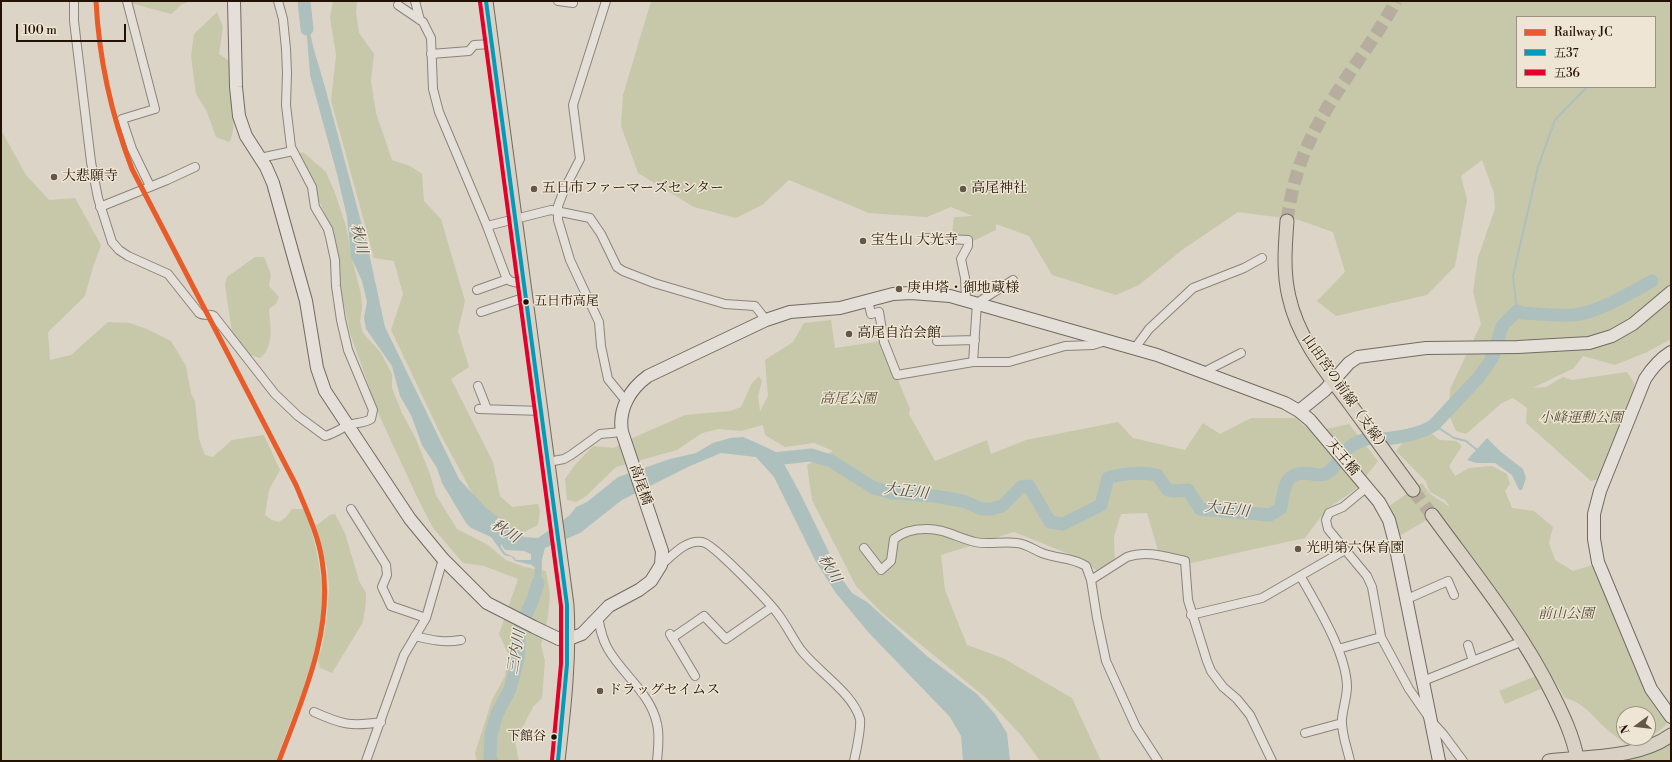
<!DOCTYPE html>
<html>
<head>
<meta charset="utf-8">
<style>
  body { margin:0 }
  #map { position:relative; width:1672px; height:762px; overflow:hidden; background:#dcd4c6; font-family:"Libre Bodoni","Noto Serif JP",serif }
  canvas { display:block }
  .frame { position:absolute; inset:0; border:2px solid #231204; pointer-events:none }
  .legend { position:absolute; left:1516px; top:16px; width:140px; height:72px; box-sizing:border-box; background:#eee5d4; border:1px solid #9d9181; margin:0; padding:5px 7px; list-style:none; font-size:12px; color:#231204 }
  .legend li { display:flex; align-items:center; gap:8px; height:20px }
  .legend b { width:20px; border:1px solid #9d9181 }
  .north { position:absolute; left:1616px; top:706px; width:40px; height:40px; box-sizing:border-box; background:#eee5d4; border:1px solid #9d9181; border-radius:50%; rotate:255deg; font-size:11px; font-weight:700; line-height:16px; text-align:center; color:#231204 }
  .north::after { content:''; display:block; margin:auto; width:14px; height:18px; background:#645648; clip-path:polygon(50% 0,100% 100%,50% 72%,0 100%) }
  .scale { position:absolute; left:16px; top:24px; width:110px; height:18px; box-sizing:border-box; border:2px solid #231204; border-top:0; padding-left:5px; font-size:12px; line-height:14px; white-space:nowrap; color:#231204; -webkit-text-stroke:3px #eee5d4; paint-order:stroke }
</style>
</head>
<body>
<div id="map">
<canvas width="1672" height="762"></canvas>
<div class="frame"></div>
<ul class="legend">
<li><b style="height:5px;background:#e85c2a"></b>Railway JC</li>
<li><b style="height:5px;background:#049aba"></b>五37</li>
<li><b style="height:5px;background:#e4002b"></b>五36</li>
</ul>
<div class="north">N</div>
<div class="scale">100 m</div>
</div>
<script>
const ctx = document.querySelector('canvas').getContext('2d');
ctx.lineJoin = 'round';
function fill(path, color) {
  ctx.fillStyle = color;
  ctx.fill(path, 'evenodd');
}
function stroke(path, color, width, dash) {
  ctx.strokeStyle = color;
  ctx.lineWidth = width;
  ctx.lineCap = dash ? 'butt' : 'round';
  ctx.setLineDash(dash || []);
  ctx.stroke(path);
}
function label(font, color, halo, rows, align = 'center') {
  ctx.font = font + ' "Libre Bodoni","Noto Serif JP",serif';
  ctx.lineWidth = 3;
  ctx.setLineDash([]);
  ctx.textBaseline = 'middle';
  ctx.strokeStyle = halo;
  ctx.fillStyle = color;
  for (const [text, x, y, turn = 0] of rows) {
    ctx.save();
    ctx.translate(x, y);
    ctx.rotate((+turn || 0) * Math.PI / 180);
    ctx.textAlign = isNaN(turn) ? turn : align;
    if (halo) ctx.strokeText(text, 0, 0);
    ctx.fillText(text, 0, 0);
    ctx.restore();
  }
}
fill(new Path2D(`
  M130,1H189L181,5L171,14L134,4Z
  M333,1H357L356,12L359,33L374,54L371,81L376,113L392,160L410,166L422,174L424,201L441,219L465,301L458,331L469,367L451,379L493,462L500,496L512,507L538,504L540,511L538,525L518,535L479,506L441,435L391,330L403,294L394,261L374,258L331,100L336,55L330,17Z
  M651,1H1671V339L1647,352L1615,365L1583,356L1574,368L1533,388L1546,387L1563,377L1572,380L1627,372L1634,383V396L1599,479L1591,481L1526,423L1527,408L1513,398L1502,403L1466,434L1456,431L1449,415L1450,389L1481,324L1473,292L1478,257L1495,209L1494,193L1482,160L1461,176L1467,200L1455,266L1427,295L1336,316L1317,301L1345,272L1333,232L1299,220L1238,212L1182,250L1139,285L1116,295L1052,275L1029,236L996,224V230L973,241H951L954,217L973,216L951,207L927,217L869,213L789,180L762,205L736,218L694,207L638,173L621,126L623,95ZM1517,17H1655V87H1517Z
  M217,12L223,27L219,54L232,63C232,79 238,132 229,142L216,137L207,112L196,94L191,56L194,34Z
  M1,130L26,175L49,200L75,198L101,245L93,267L85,296L48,332L50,360L71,355L108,322L130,323L147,329L171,341L186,366L191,393L195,401L199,439L205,455L213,457L232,440L264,435L280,470L269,490L265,515L272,520L279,522L286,517L292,509H305C314,537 321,565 322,595C323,650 294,710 276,761H1Z
  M303,152L326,172L335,193L346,226L352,259L361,294L362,307L360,321L363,333L381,353L392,374V388L402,413L416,439L430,474L436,495L457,529L488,545L506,560L524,567L546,571L550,594L548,617L541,645L545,661L542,698L533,707L515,742L519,761H477L475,753L492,700L505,676L508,654L499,634L518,579L484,566L463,563L433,528L419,501L379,415L350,333L338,276V254L328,221L316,194L311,176L298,154Z
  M255,257H264L271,275L269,286L279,297L276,304L269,309C270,326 275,346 260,358L250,355L232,333L225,285L227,277Z
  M831,320L835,348L882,341L910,409L909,414L935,461L987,440L991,454L1026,440L1118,422L1133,438L1185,450L1203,423L1220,434L1251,418H1295L1312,432L1349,424L1378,461L1356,489L1327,509L1305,538L1191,563L1160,557L1147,513L1121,514L1114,537L1115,561L1099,572L1079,558L1014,532L941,555L945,590L967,645L1003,658L1072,698L1101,761H1040L1021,735L985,697L882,613L856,586L812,500L807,465L833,451L814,443L785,447L765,435L763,425L741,431L719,429L702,433L677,450L616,467L585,497L576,502L567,500L565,479L574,466L593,446L614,448L628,440L685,415L730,411L741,407L752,383L759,376L762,381L758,396L760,411L768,396L765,360L793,342L804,323Z
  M1431,433L1440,440L1456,441L1462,446L1449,466L1455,476L1469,468L1492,466L1507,474L1510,484L1505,491L1512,508L1534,511L1553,527L1549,543L1555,560L1573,571L1593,565L1639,675L1666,718V725C1653,736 1643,742 1627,745C1618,738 1609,732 1602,725C1590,713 1582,702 1565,698L1515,616L1437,512L1425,521L1396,538L1385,509L1422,483L1430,494L1450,507L1445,500L1430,492L1425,480L1396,451L1406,439ZM1624,714H1648V738H1624Z
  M335,514L345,533L359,581L366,593V603L363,622L332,673L320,668L318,659L322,647L327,617L329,588L327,567L316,526L330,515Z
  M1536,676L1541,689L1505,704L1499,691Z
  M1671,743V761H1602L1627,757L1631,759L1663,748Z`), '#c6c8a9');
fill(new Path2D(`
  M305,12L314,50L325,87L367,244L385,327L459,479L486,508L524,537L538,538L570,515L576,507L587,502L618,477L670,459L696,453L713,443L730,438L743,437L757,443L778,453L800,493L842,579L852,593L867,602L928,657L977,694L995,714L1007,733L1010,761H963L961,736L950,717L869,633L835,592L815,560L774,477L756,457L721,453L690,466L622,500L580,533L545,548L542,559L541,588L533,599L535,568L532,565L515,561L512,557L504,555L491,537L471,528L466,523L442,483L437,468L422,445L411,415L400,396L392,366L366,329L364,318L367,302L362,281L351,257L347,217L337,174L310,75ZM501,544L505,550L524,551L531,554V560H516L514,557L505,553L501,547Z
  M1487,438L1501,452L1523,469L1526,478L1522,490H1519L1512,475L1495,463H1476L1467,460Z`), '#adc0be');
stroke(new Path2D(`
  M1517,311L1513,276L1538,167L1555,120L1587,87
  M1434,425L1454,438L1466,441L1477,450`), '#adc0be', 2);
stroke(new Path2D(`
  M304,1L307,29
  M773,459L811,455L831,461L874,488L892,493L934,496L963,501L982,509H991L1002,506L1021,487L1029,486L1050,522L1063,524L1101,505L1108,478C1122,473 1143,472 1157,475L1168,490L1174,491L1188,490L1200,509L1270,515L1281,508C1284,487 1285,469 1312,474C1317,475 1323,476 1327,473C1337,467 1339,456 1347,449C1351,445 1363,440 1369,438C1374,437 1380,439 1384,439C1401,437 1421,434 1434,425L1478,378L1489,363L1494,354L1502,326L1517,311L1522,313C1539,314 1556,316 1572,315C1595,314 1631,293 1652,281
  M492,761L490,757L491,735L497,714L510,689L518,659L520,628L533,599L538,583`), '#adc0be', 13);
stroke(new Path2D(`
  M1287,221C1291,191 1299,161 1313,134C1336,87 1371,47 1396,1
  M1413,490L1432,515`), '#b7ad9f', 13, [13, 6]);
const street = new Path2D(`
  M74,1V21L91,162L98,198L112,242L119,250L128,256L168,274L199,313C204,317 210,313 214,316L275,394L298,416L325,436C333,434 339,430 346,426C355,422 363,424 371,419L373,410L348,350L341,320L336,286L335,260L330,237L328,229L315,207L312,187L291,147L286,105L287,73L286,49L283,19L278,1
  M127,1L155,109L122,119L132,149L150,186
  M415,1L420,20
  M558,1L573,3
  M606,1L573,105L580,159L564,190L558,206V220L570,260L599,322L601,346L608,379L626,401
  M398,5L423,22L431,38L433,89L439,112L487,226L506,277L510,281L525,285
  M431,54L469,51L474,45L492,44
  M260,158L293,151
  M100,207L167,180L195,167
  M487,226L551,210L590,218L601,234L617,267L623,271L654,283L725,304L755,306L766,320
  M927,238L968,240V246L961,259L965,278L966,300
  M477,290L508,279
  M868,300L871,314L879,312L884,342L897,375L973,362H1009L1065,346L1093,345L1106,341
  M481,312L526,297
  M937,341L975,340
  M1135,348L1149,329L1193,288L1244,268L1262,258
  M973,362L977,303L1013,280
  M1204,372L1241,353
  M478,386L487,409
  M479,409L542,411
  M548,462L564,459L571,455L600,434L622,432
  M1366,488L1343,507L1329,513L1326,520L1328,529L1367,576L1372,587L1381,637L1409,689L1432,722L1443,734L1463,761
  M351,509L386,565L387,575L382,587L391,606L426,618
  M864,548L881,570L891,561L894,539C903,532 913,529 925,529C943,528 958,538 975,542C989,545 1003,541 1017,543C1027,544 1034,550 1042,553C1057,559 1072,557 1086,566L1091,580L1097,618L1106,661L1136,727L1158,761
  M661,565C672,556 686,539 702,542C713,543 769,602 778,614C787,626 793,639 801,650C817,671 853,693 860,719C861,727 856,752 854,761
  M1301,577C1317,606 1346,652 1347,686C1347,697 1343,708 1342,719C1341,733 1347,747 1350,761
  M1091,580L1127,557C1147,550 1166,557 1185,561L1188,600L1207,661L1211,671L1223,687L1237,699L1250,715L1272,761
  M1407,599L1448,581L1454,595
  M1191,615L1262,598L1345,550
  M598,617C600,628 602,639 608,649C623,675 651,694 657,724C660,736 658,749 657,761
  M670,634L695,676
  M415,636C431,640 444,643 461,640
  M672,638L704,616L726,639L772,607
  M1468,645L1473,661
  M1338,649L1381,637
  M1423,681L1523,641
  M314,712C341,724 350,727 381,722
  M1305,733L1342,723
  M366,761L404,655L426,618L443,559`);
const secondary = new Path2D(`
  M234,1L236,87L239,116L246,136L266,167L273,183L306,301L317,368L325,391L410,519L443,559L487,603L534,627L559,639H569L582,634L609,606L639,590L651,581L661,565L662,551L622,432C618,409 630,389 648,376L766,320L790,312L840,308L893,294L911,293L950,296L1157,355L1285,403L1299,411L1310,420L1379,502L1389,520L1394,539L1439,761
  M1671,352C1660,359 1652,368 1645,379L1600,491L1594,514V539L1598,562L1651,689L1671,717
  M1299,411L1325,390L1349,363L1358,357L1426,348L1518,347L1589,343L1612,336L1633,324L1671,292`);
const primary = new Path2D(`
  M486,1L567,605C570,658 564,709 558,761
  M1287,221C1285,247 1283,272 1289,297C1298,338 1325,371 1350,404C1371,433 1392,461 1413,490
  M1432,515C1475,574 1521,630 1553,695C1563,715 1573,736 1577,758
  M1549,761C1588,756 1638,759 1671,735`);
stroke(street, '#8b847b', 10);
stroke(secondary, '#716a61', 14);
stroke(primary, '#716a61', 15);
stroke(street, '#e4e0d9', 8);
stroke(secondary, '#e4e0d9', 12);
stroke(primary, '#d8d1c4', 13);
stroke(new Path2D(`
  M486,1L567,605V664L558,761`), '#049aba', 4);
stroke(new Path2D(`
  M480,2L561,606V664L552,760`), '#e4002b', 4);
stroke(new Path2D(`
  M96,1C99,60 111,114 132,169L296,485C306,509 318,534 322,560C334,630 303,697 279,761`), '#e85c2a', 5);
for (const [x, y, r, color] of [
  [54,177,4,"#645648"],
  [534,189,4,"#645648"],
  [963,189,4,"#645648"],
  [863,241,4,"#645648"],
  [899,289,4,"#645648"],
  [526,302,3.5,"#231204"],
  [849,334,4,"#645648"],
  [1298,549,4,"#645648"],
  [600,691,4,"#645648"],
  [554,737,3.5,"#231204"]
]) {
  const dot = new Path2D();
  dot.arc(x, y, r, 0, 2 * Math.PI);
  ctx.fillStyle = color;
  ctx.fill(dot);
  stroke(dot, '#eee5d4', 1.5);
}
label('13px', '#231204', '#eee5d4', [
  ["五日市高尾",534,302],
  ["下館谷",546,737,"right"]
], 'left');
label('14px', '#231204', '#eee5d4', [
  ["大悲願寺",62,177],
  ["五日市ファーマーズセンター",542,189],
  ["高尾神社",971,189],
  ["宝生山 大光寺",871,241],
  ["庚申塔・御地蔵様",907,289],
  ["高尾自治会館",857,334],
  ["光明第六保育園",1306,549],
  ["ドラッグセイムス",608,691]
], 'left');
label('14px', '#231204', '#eee5d4', [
  ["山田宮の前線（支線）",1345,394,55],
  ["天王橋",1342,458,50],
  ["高尾橋",640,485,71]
]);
label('italic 14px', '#564e36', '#eee5d4', [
  ["高尾公園",848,400],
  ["小峰運動公園",1581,419],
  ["前山公園",1566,615]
]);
label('italic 15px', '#4c4c44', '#eee5d4', [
  ["秋川",358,239,76],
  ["大正川",906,492,7],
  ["大正川",1227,510,7],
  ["秋川",505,532,32],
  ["秋川",829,569,59],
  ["三内川",517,652,-80]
]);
</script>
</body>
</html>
